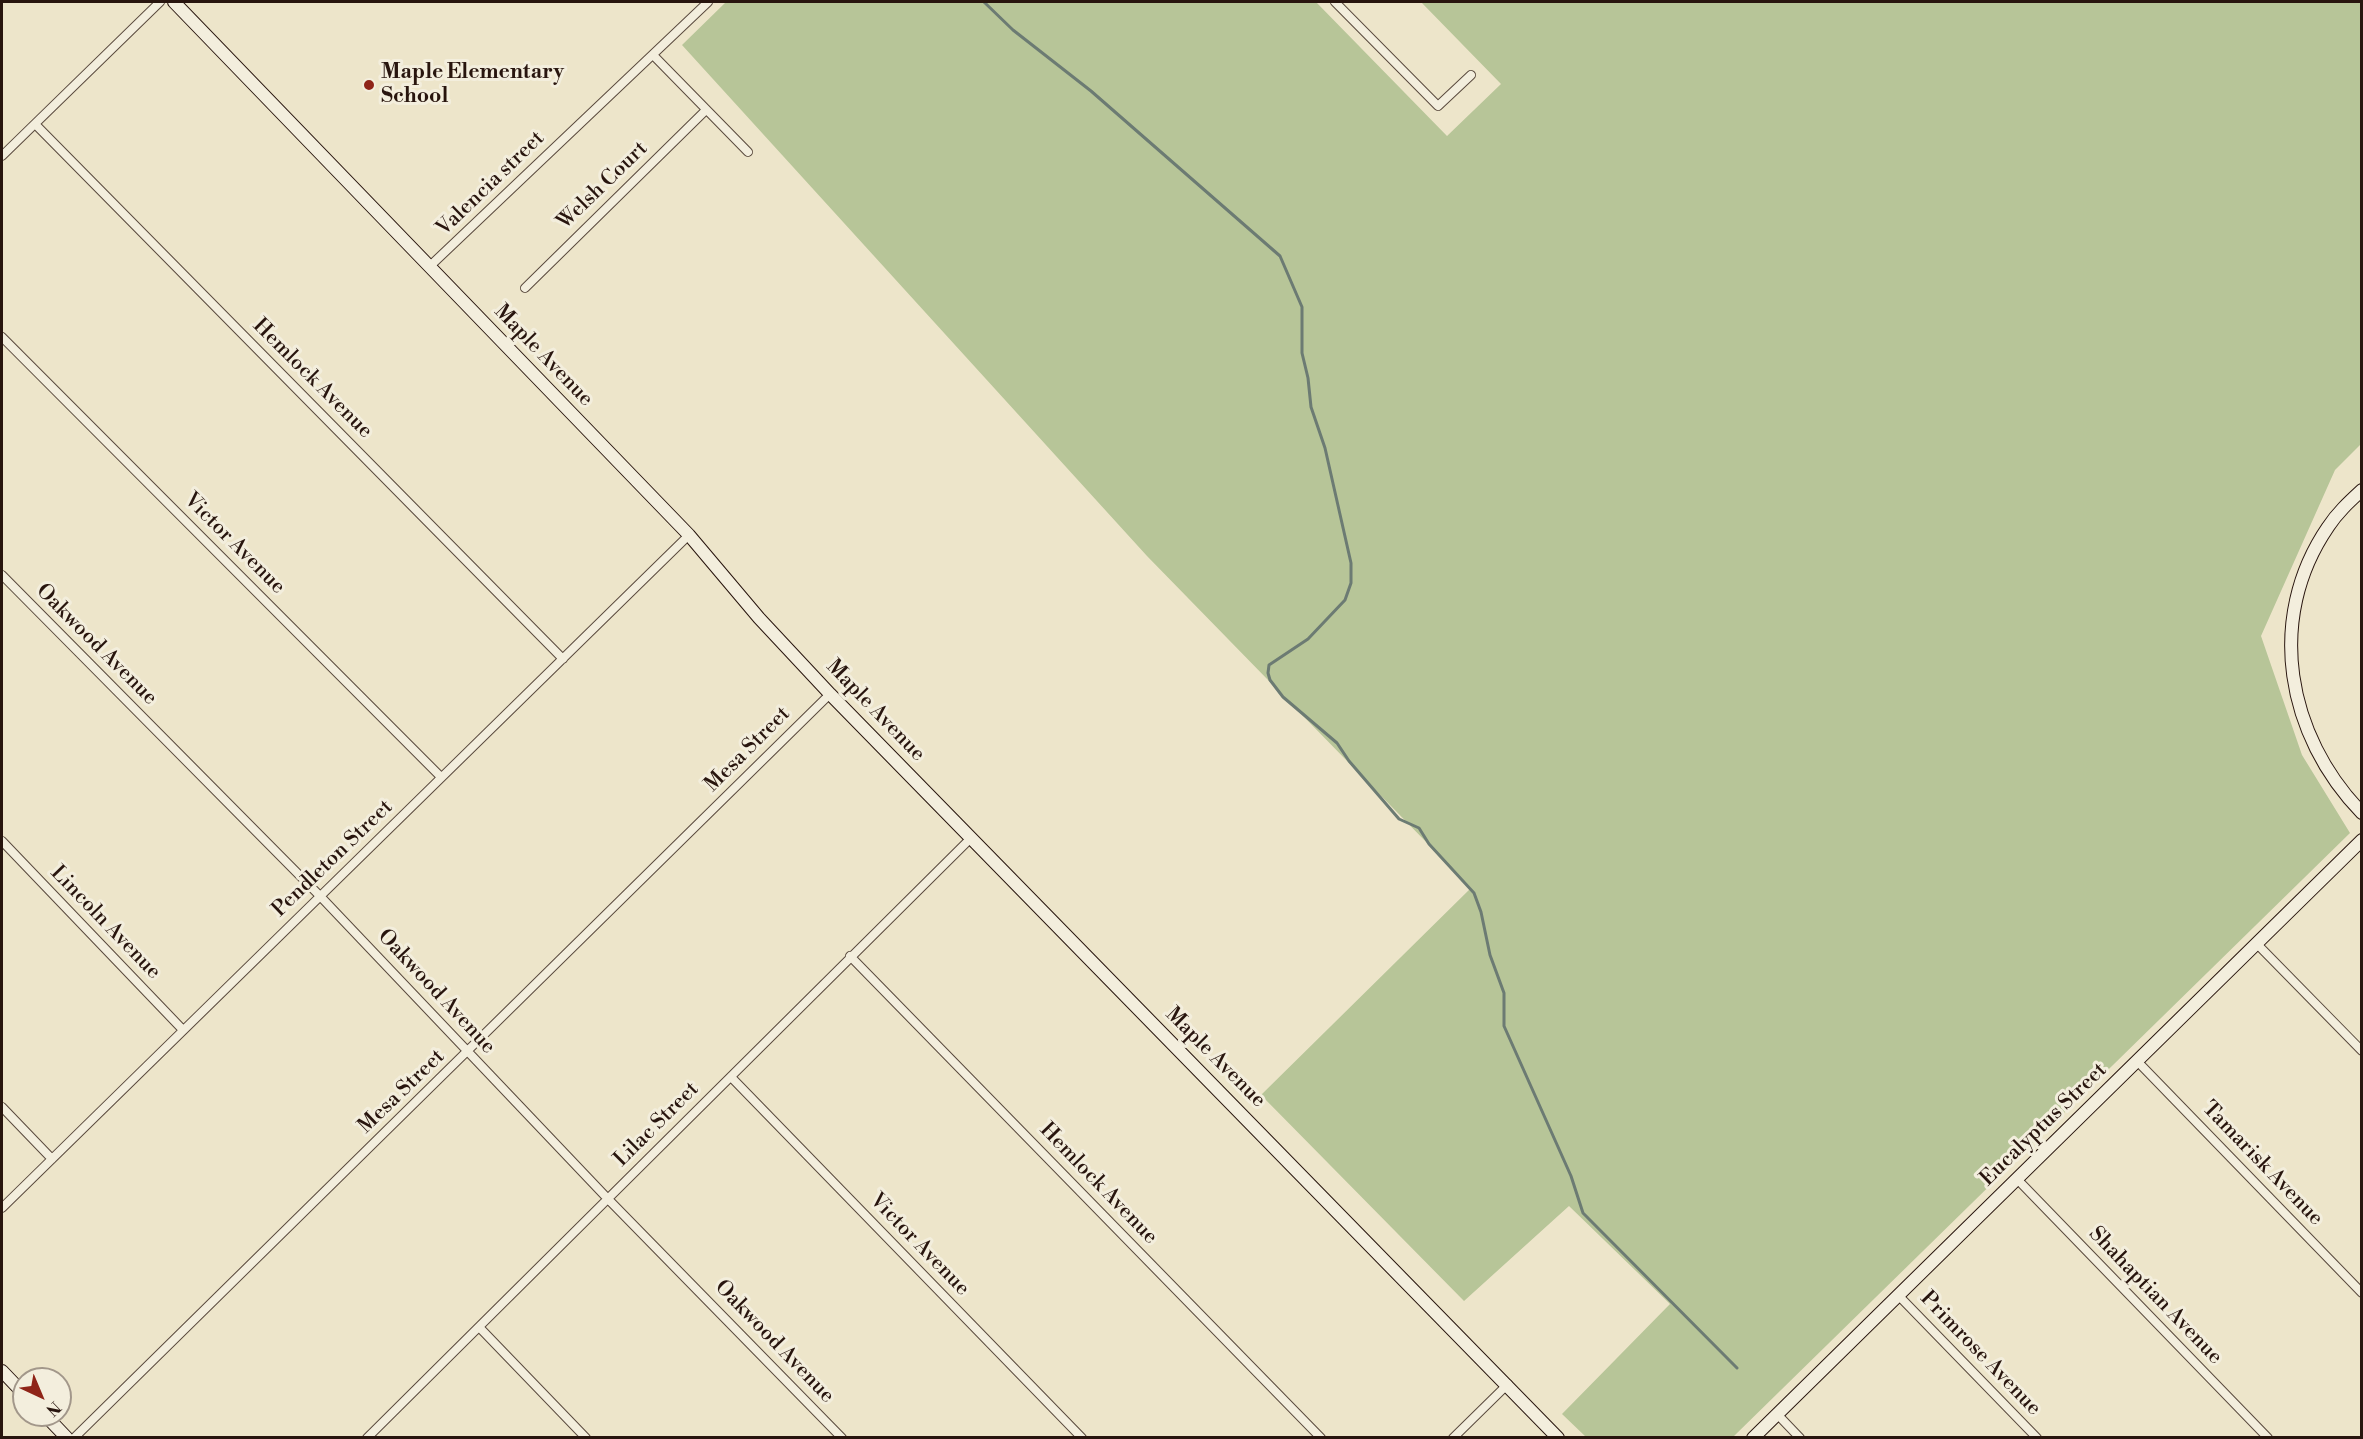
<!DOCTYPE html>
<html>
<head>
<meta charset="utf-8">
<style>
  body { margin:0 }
  #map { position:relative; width:2363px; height:1439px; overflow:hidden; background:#ede5ca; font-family:"Libre Bodoni",serif }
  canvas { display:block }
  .frame { position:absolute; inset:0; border:3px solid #28150e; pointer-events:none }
  .north { position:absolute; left:12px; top:1367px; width:60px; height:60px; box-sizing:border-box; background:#f3eedd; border:2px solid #a2978a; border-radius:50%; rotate:136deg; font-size:16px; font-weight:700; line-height:24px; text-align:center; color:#28150e }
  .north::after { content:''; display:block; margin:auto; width:21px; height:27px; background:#8f2418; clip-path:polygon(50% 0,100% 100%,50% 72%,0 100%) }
</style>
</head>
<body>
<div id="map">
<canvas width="2363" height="1439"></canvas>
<div class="frame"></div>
<div class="north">N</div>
</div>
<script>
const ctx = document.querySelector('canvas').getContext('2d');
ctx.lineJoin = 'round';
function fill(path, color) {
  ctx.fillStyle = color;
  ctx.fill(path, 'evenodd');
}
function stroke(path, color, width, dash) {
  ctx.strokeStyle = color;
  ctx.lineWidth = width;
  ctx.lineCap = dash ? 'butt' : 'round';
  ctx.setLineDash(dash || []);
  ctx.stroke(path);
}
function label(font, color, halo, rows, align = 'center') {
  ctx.font = font + ' "Libre Bodoni",serif';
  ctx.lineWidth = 6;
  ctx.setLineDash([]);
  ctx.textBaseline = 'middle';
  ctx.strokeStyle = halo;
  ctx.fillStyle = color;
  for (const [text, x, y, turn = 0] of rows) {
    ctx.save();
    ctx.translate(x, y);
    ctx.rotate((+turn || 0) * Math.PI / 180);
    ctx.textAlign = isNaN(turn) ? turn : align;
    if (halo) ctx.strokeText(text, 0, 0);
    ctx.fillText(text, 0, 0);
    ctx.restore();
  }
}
fill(new Path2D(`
  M726,2H1316L1447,136L1501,84L1421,2H2361V444L2335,470L2261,636L2302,755L2350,833L1733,1437H1586L1562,1414L1670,1304L1569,1206L1464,1301L1261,1095L1471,888L1147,556L682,45Z`), '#b7c598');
stroke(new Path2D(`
  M984,2L1013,30L1091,91L1280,256L1302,307V353L1308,378L1311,407L1325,448L1351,563V583L1345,600L1308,639L1269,665L1268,673L1270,680L1283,697L1337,743L1349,761L1399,819L1419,828L1429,844L1474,893L1481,912L1490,955L1504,993V1026L1571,1176L1583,1213L1737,1368`), '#6c7b73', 3);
const street = new Path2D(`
  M1335,2L1438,106L1471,75
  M653,55L748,152
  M35,124L563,659
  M2,156L160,2
  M429,267L708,2
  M525,288L706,110
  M2,337L441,777
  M2,575L320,896L608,1199L842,1438
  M2,841L183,1030
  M2257,944L2362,1051
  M850,956L1321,1438
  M2137,1061L2362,1293
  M731,1077L1082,1438
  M2,1107L52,1159
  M2017,1179L2268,1438
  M2,1208L689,535
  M1898,1295L2037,1438
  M479,1327L586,1438
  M1777,1414L1800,1438
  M74,1438L830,694
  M367,1438L972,837
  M1453,1438L1508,1384`);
const secondary = new Path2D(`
  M174,2L689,535L759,618L830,694L1558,1438
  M2362,490C2349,502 2337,513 2328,527C2265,619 2287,736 2362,813
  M2,1371L24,1394
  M45,1415L67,1438
  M1753,1438L2362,840`);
stroke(street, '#59493d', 10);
stroke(secondary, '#28150e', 14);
stroke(street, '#f3eedd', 8);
stroke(secondary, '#f3eedd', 12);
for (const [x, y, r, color] of [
  [369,85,6,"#8f2418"]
]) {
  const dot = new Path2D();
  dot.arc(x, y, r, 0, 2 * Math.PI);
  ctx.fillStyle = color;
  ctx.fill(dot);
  stroke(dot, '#f3eedd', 2);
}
label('bold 21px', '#28150e', '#f3eedd', [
  ["Maple Elementary",381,73],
  ["School",381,97]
], 'left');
label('21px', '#28150e', '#f3eedd', [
  ["Valencia street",491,184,-44],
  ["Welsh Court",603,186,-44],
  ["Maple Avenue",543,356,46],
  ["Hemlock Avenue",312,379,45],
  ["Victor Avenue",234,544,45],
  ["Oakwood Avenue",96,645,45],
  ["Maple Avenue",875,711,46],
  ["Mesa Street",748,750,-45],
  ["Pendleton Street",333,859,-44],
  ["Lincoln Avenue",105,923,46],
  ["Oakwood Avenue",436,992,47],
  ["Maple Avenue",1215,1058,45],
  ["Mesa Street",402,1092,-44],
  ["Lilac Street",657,1125,-45],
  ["Eucalyptus Street",2044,1125,-44],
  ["Tamarisk Avenue",2262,1164,46],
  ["Hemlock Avenue",1098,1184,46],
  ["Victor Avenue",919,1245,46],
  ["Shahaptian Avenue",2155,1296,46],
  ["Oakwood Avenue",774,1342,46],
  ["Primrose Avenue",1980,1354,46]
]);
</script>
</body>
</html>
